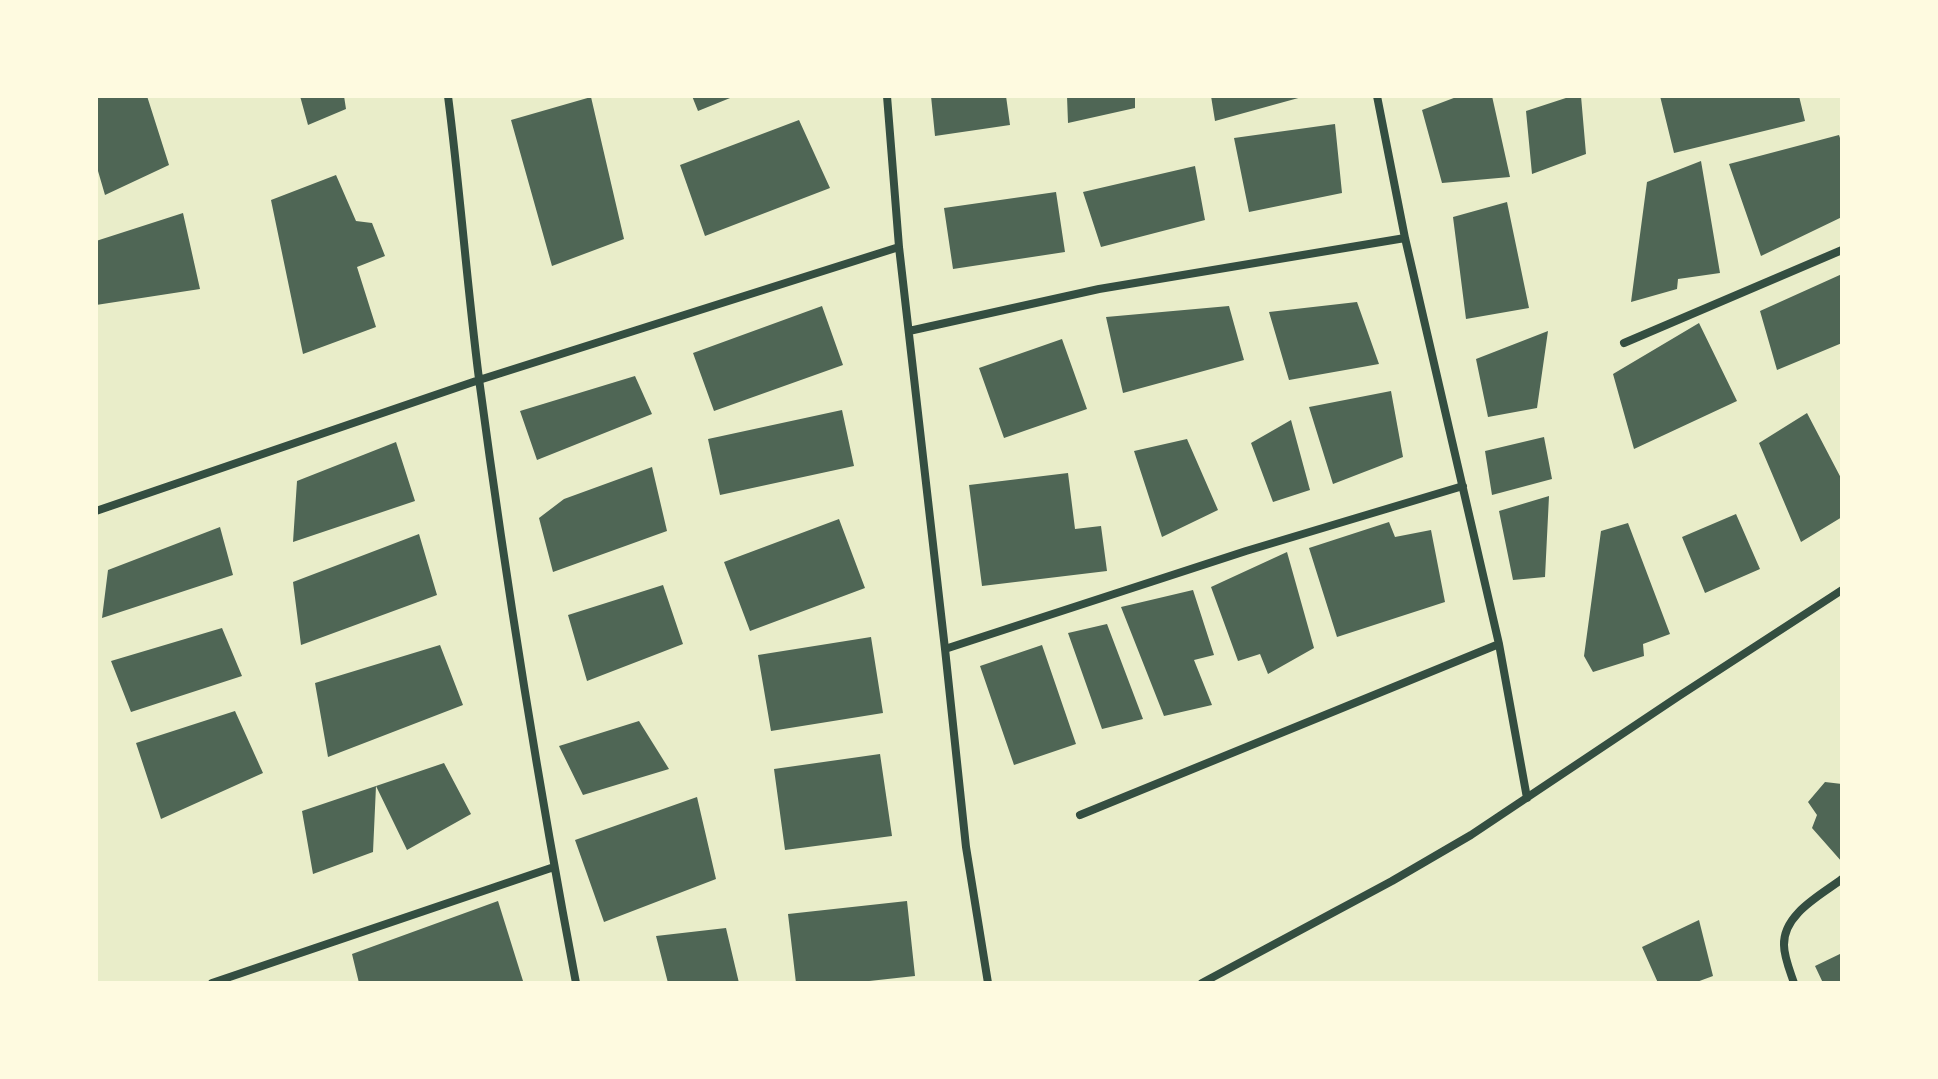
<!DOCTYPE html>
<html>
<head>
<meta charset="utf-8">
<style>
  body { margin:0 }
  #map { position:relative; width:1938px; height:1079px; overflow:hidden; background:#e9edc9; font-family:Cabin,sans-serif }
  canvas { display:block }
  .frame { position:absolute; inset:0; border:98px solid #fefae0; pointer-events:none }
</style>
</head>
<body>
<div id="map">
<canvas width="1938" height="1079"></canvas>
<div class="frame"></div>
</div>
<script>
const ctx = document.querySelector('canvas').getContext('2d');
ctx.lineJoin = 'round';
function fill(path, color) {
  ctx.fillStyle = color;
  ctx.fill(path, 'evenodd');
}
function stroke(path, color, width, dash) {
  ctx.strokeStyle = color;
  ctx.lineWidth = width;
  ctx.lineCap = dash ? 'butt' : 'round';
  ctx.setLineDash(dash || []);
  ctx.stroke(path);
}
fill(new Path2D(`
  M96,96H147L169,165L105,195L98,171H96Z
  M300,96H344L346,109L308,125Z
  M692,96H735L698,111Z
  M931,96H1006L1010,125L935,136Z
  M1067,96H1135V108L1068,123Z
  M1211,96H1302V97L1215,121Z
  M1459,96H1492L1510,177L1442,183L1422,110Z
  M1572,96H1581L1586,154L1532,174L1526,111Z
  M1660,96H1799L1805,121L1674,153Z
  M591,97L624,239L552,266L511,120Z
  M799,120L830,188L705,236L680,165Z
  M1335,124L1342,193L1249,212L1234,138Z
  M1839,135L1842,144V217L1761,256L1729,164Z
  M1701,161L1720,273L1678,279L1677,289L1631,302L1647,182Z
  M1195,166L1205,220L1101,247L1083,192Z
  M336,175L356,221L372,223L385,256L357,267L376,327L303,354L271,200Z
  M1056,192L1065,252L953,269L944,208Z
  M1507,202L1529,308L1466,319L1453,217Z
  M183,213L200,289L96,305V241Z
  M1842,274V343L1777,370L1760,311Z
  M1357,302L1379,364L1289,380L1269,312Z
  M822,306L843,365L714,411L693,353Z
  M1229,306L1244,360L1123,393L1106,317Z
  M1699,323L1737,401L1634,449L1613,374Z
  M1548,331L1537,408L1488,417L1476,359Z
  M1062,339L1087,409L1004,438L979,368Z
  M635,376L652,414L537,460L520,411Z
  M1391,391L1403,457L1333,484L1309,407Z
  M842,410L854,466L720,495L708,439Z
  M1807,413L1842,480V517L1801,542L1759,443Z
  M1291,420L1310,490L1273,502L1251,443Z
  M1544,437L1552,479L1492,495L1485,451Z
  M1187,439L1218,510L1162,537L1134,451Z
  M396,442L415,501L293,542L297,481Z
  M652,467L667,531L553,572L539,518L564,499Z
  M1068,473L1075,529L1101,526L1107,571L982,586L969,485Z
  M1549,496L1545,577L1513,580L1499,511Z
  M1736,514L1760,569L1705,593L1682,537Z
  M839,519L865,588L750,631L724,562Z
  M1389,522L1395,537L1431,530L1445,602L1337,637L1309,548Z
  M1628,523L1670,634L1643,644L1644,656L1593,672L1584,656L1601,531Z
  M220,527L233,575L102,618L108,570Z
  M419,534L437,595L301,645L293,582Z
  M1287,552L1314,648L1268,674L1260,654L1238,661L1211,587Z
  M663,585L683,644L587,681L568,615Z
  M1193,590L1214,655L1194,660L1212,705L1164,716L1121,607Z
  M1107,624L1143,719L1102,729L1068,633Z
  M222,628L242,676L131,712L111,661Z
  M871,637L883,713L771,731L758,655Z
  M440,645L463,705L328,757L315,683Z
  M1042,645L1076,744L1014,765L980,666Z
  M235,711L263,773L161,819L136,743Z
  M639,721L669,769L583,795L559,746Z
  M880,754L892,836L785,850L774,769Z
  M444,763L471,814L407,850L376,786Z
  M1825,782L1842,784V862L1812,828L1817,815L1808,802Z
  M376,786L373,852L313,874L302,811Z
  M697,797L716,879L604,922L575,840Z
  M498,901L523,981L518,983H359L352,954Z
  M907,901L915,976L851,983H796L788,914Z
  M1699,920L1713,976L1694,983H1658L1642,947Z
  M726,928L739,983H668L656,936Z
  M1842,953V983H1823L1815,966Z`), '#4f6655');
stroke(new Path2D(`
  M448,96C460,190 467,285 479,379C506,581 538,783 576,983
  M887,96L899,247L945,649L966,847L988,983
  M1377,96L1405,238L1499,644L1527,798
  M909,331L1099,289L1405,238
  M1624,343L1842,250
  M96,511L479,380L899,247
  M945,649L1246,551L1463,486
  M1080,815L1499,644
  M212,983L554,867
  M1202,983L1392,881L1471,835L1679,696L1842,590
  M1794,983C1790,971 1784,957 1784,945C1783,914 1821,895 1842,879`), '#344e41', 8);
</script>
</body>
</html>
